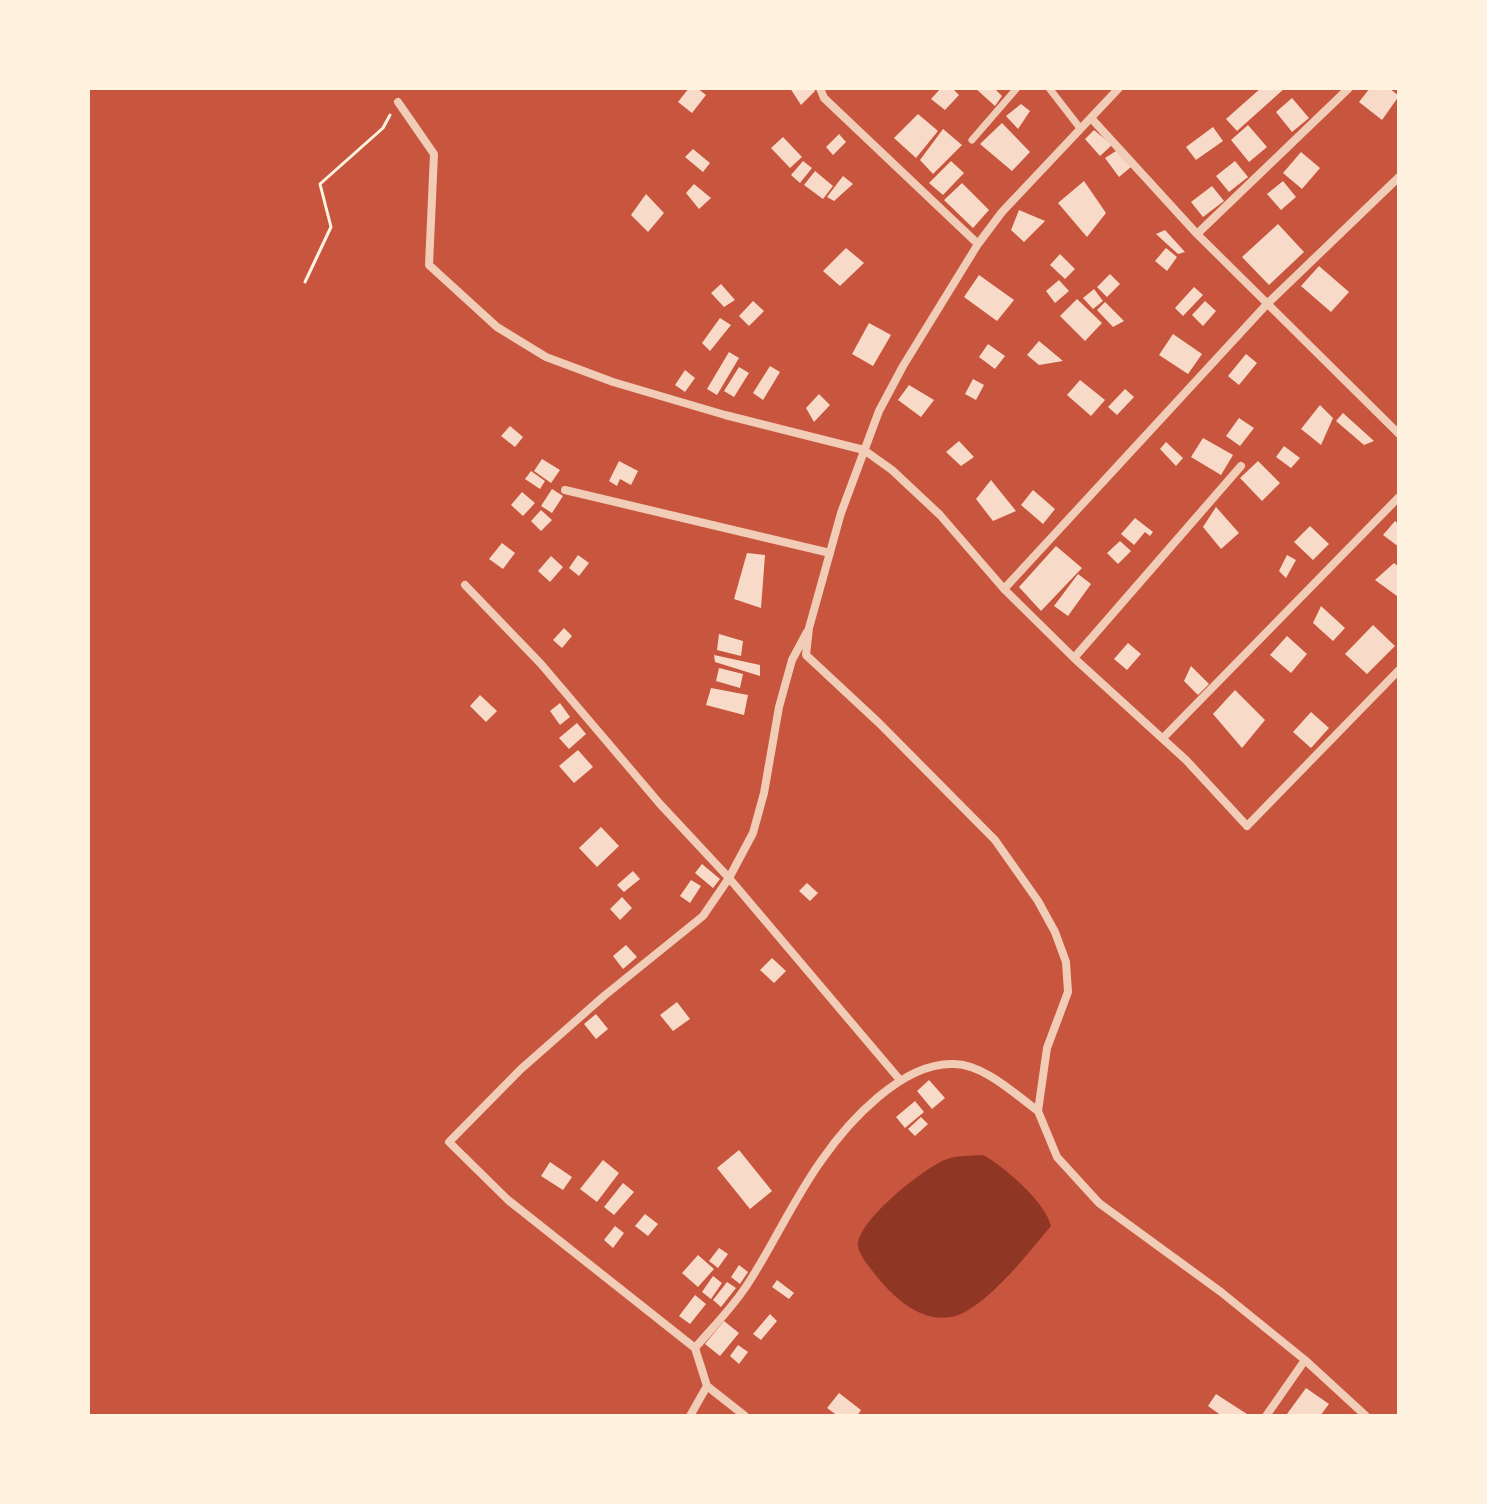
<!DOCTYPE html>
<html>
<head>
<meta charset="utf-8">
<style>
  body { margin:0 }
  #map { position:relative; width:1487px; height:1504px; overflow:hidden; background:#c8553d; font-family:Rubik,sans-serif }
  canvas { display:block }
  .frame { position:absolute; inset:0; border:90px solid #fff3e0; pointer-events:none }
</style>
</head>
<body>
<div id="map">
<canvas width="1487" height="1504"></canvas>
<div class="frame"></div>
</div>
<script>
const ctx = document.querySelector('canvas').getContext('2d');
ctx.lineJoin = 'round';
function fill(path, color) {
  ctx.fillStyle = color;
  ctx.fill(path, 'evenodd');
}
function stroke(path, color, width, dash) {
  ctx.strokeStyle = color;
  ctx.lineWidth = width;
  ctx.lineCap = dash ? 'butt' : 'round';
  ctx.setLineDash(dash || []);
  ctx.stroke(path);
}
fill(new Path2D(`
  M983,1155C1004,1166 1046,1203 1051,1226C1028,1253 997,1294 965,1312C929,1331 895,1300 874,1273C868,1265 860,1256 858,1247C855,1222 925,1167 947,1159C958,1155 972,1156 983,1155Z`), '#8f3625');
fill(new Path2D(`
  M689,88H697L706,95L692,113L678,102Z
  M790,88H813L815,91L801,105Z
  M941,88H952L959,95L945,110L931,99Z
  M975,88H994L1002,96L995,106Z
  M1261,88H1285L1237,131L1226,119Z
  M1370,88H1389L1399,96L1382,120L1359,102Z
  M1292,98L1309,118L1292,132L1276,112Z
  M1021,104L1030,111L1018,129L1006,116Z
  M918,114L938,131L916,158L894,138Z
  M1002,123L1030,152L1012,171L980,144Z
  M1248,125L1267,147L1249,162L1231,140Z
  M1213,127L1223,141L1196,160L1186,147Z
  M943,129L962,145L933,174L920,160Z
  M1094,130L1112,145L1100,156L1085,139Z
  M839,134L846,142L833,155L826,147Z
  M783,137L802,157L790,168L771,148Z
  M693,149L710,163L703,172L685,157Z
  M1116,151L1131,167L1119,177L1105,158Z
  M1301,152L1320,168L1302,189L1283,173Z
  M803,161L812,168L800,183L791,175Z
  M951,161L964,173L943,195L929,183Z
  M1235,161L1248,177L1229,192L1216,176Z
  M815,171L833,186L823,199L804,185Z
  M843,176L853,184L834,201L827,197Z
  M1084,181L1106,213L1087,237L1058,203Z
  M1283,181L1296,197L1281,210L1267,194Z
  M962,183L989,210L973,228L944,200Z
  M694,184L711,198L699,209L686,193Z
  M1212,186L1224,201L1203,217L1191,202Z
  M646,194L664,213L648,232L631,215Z
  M1019,210L1045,221L1024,242L1011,230Z
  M1278,224L1304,252L1269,285L1242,257Z
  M1165,230L1185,252L1178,254L1156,234Z
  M846,248L864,263L840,286L823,271Z
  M1166,248L1177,257L1167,271L1155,261Z
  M1060,254L1075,269L1065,279L1050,265Z
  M1319,266L1349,292L1331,312L1301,286Z
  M1110,274L1120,284L1107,297L1097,287Z
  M979,275L1014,300L997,321L964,297Z
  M1059,280L1069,291L1055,303L1046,291Z
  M721,284L735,300L724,307L711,293Z
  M1194,287L1203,295L1183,316L1175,308Z
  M1094,289L1103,301L1093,309L1083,298Z
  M1077,299L1102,323L1085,341L1060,316Z
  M753,301L764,311L749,326L739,316Z
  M1205,301L1216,311L1203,326L1192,315Z
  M1105,302L1124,321L1113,327L1097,310Z
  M720,318L731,325L710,351L702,343Z
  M869,323L891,335L873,366L852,354Z
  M1173,334L1202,354L1188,374L1159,355Z
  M1039,341L1063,361L1039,365L1027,355Z
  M988,344L1005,356L995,369L979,357Z
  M729,352L739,358L717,395L707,389Z
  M1246,354L1257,363L1239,385L1228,376Z
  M770,366L780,372L763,400L753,393Z
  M739,367L749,373L734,397L724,391Z
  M685,370L695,378L685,392L675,385Z
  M973,379L984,385L976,400L965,394Z
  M1080,380L1105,400L1091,416L1067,395Z
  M909,385L934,400L921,417L898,400Z
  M1125,389L1134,397L1117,415L1108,407Z
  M819,394L830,405L814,422L806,408Z
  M1320,405L1333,418L1321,445L1301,429Z
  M1343,413L1374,441L1364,445L1336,421Z
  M1239,418L1254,428L1240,446L1226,436Z
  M510,426L523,437L515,447L501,436Z
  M1203,438L1233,455L1221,475L1191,457Z
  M959,441L974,457L961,466L946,452Z
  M1166,442L1183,458L1176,466L1160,449Z
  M1284,446L1300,458L1291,468L1276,457Z
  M542,459L560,470L551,483L534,471Z
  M619,461L638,471L631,485L620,479L617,486L609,481Z
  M1258,461L1280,483L1262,501L1240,478Z
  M531,471L545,481L540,489L525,479Z
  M991,480L1016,511L993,521L976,499Z
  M552,489L563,496L552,513L541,506Z
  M1033,490L1055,509L1043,524L1021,505Z
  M522,492L535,503L523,516L511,505Z
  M1216,507L1239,533L1221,549L1203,527Z
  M541,510L552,520L541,531L531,521Z
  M1135,518L1153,532L1150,536L1145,532L1134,545L1121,534Z
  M1395,521L1399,524V547L1383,535Z
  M1310,526L1329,544L1313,560L1294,542Z
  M1120,541L1131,551L1118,564L1107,553Z
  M502,543L515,553L503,569L489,559Z
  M1056,546L1082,568L1041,611L1019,587Z
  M747,553L765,555L761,608L734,599Z
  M578,555L589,563L579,576L569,568Z
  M1287,555L1296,560L1286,578L1279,571Z
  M551,556L563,567L550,582L538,571Z
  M1394,563L1399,567V593L1397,596L1375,580Z
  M1078,574L1091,584L1068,616L1054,606Z
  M1321,606L1345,628L1333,641L1313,623Z
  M1373,625L1395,646L1367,674L1345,654Z
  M564,628L572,636L562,648L553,640Z
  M719,634L743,641L741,656L717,650Z
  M1287,636L1307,654L1291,673L1270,655Z
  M1128,643L1141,654L1127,670L1114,659Z
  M714,655L760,665V676L715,662Z
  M1191,666L1209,684L1198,695L1184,681Z
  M719,668L743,674L740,688L716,681Z
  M711,688L748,695L744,715L706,705Z
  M1235,690L1265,720L1242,748L1213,714Z
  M480,695L497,711L486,722L470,706Z
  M560,703L570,717L560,725L550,711Z
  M1311,712L1329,728L1311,748L1293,732Z
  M577,723L586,734L569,749L559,738Z
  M578,750L593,767L574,783L559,766Z
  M601,827L619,846L597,867L579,848Z
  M702,864L720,879L713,888L695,873Z
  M633,871L640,879L624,892L617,885Z
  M691,880L701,886L690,903L680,896Z
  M807,883L818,893L810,901L799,891Z
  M622,897L632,908L620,920L610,909Z
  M626,945L637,957L623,969L613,956Z
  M772,958L786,971L774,983L760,970Z
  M677,1002L690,1019L673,1031L660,1015Z
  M596,1014L608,1029L596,1039L584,1024Z
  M929,1080L945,1098L932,1109L917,1091Z
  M915,1101L924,1112L905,1128L896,1117Z
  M921,1117L928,1124L915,1136L908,1129Z
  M739,1150L772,1191L750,1209L717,1168Z
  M603,1160L619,1173L597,1202L580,1189Z
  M550,1162L572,1177L563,1190L541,1176Z
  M623,1183L634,1192L614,1215L604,1207Z
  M645,1214L658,1224L648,1236L635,1226Z
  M615,1226L624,1233L613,1248L604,1240Z
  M719,1248L728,1254L718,1268L709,1261Z
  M698,1255L714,1269L698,1287L682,1273Z
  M739,1265L748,1272L740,1284L731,1277Z
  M713,1276L722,1283L711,1299L702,1292Z
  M777,1280L794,1293L789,1299L772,1287Z
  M727,1282L736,1288L721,1307L713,1300Z
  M695,1295L706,1304L690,1324L679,1316Z
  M770,1314L777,1321L761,1340L753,1334Z
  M724,1321L739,1333L720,1356L705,1344Z
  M738,1345L748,1352L739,1364L730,1356Z
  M1306,1388L1329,1404L1320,1416H1290L1287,1414Z
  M839,1393L861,1410L857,1416H838L827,1408Z
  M1216,1394L1250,1416H1222L1208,1406Z`), '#f7dbc8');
stroke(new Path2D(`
  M305,282L331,227L320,184L383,128L390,115`), '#fff3e0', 3);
stroke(new Path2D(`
  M1049,88L1080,128
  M972,140L1017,88`), '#f1ccb7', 7);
stroke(new Path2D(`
  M820,88L824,98L978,244
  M1119,88L1002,212L978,244L903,366L879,411L841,513L809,628L806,655L879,723L995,840L1038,901L1055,932L1066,962L1068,992L1047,1048L1038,1111L1057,1157L1099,1203L1221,1292L1305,1360L1366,1416
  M398,102L434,154L429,265L497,327L546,357L613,382L725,415L864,450L892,470L940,515L1004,589L1074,658L1186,760L1247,826L1399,670
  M1091,118L1197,234L1399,434
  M1197,234L1349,88
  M565,490L830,553
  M465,585L541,664L660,804L729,878L753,833L764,793L779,707L792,660L807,632
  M1004,589L1267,304L1399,177
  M1074,658L1241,466
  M1163,738L1399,497
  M900,1080L729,878L703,916L604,996L521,1069L449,1142L508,1200L695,1348C713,1327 734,1306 749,1282C774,1243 794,1199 821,1161C848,1122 902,1062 954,1064C983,1064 1015,1094 1038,1111
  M695,1348L707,1386L745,1416
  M690,1416L707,1386
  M1266,1416L1305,1360`), '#f1ccb7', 8);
</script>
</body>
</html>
